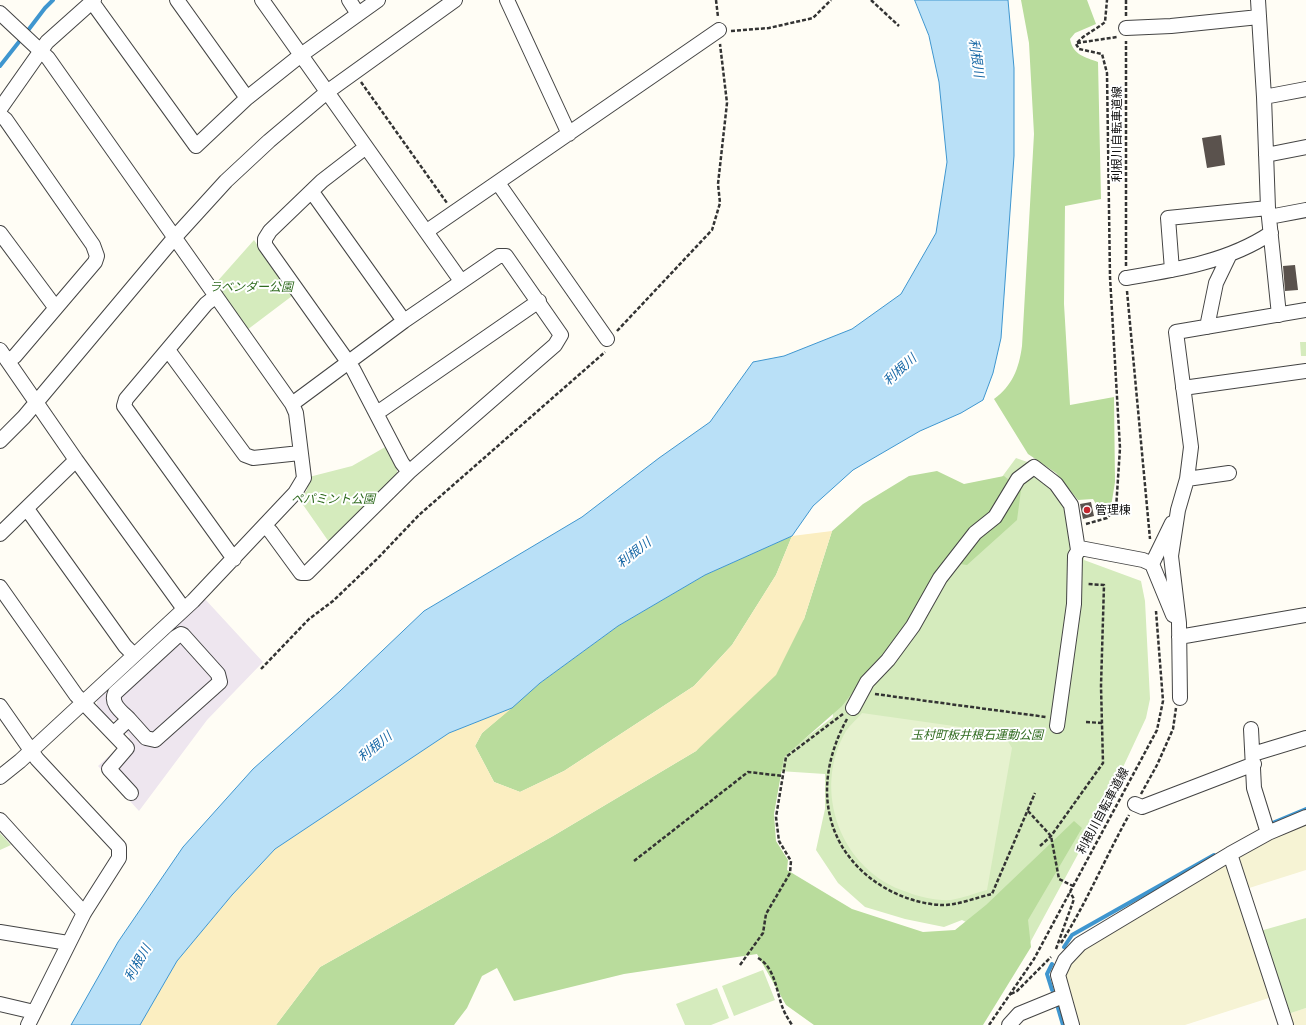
<!DOCTYPE html>
<html>
<head>
<meta charset="utf-8">
<style>
  body { margin:0 }
  canvas { display:block; background:#fffdf5 }
</style>
</head>
<body>
<canvas width="1306" height="1025"></canvas>
<script>
const ctx = document.querySelector('canvas').getContext('2d');
ctx.lineJoin = 'round';
function fill(path, color) {
  ctx.fillStyle = color;
  ctx.fill(path, 'evenodd');
}
function stroke(path, color, width, dash) {
  ctx.strokeStyle = color;
  ctx.lineWidth = width;
  ctx.lineCap = dash ? 'butt' : 'round';
  ctx.setLineDash(dash || []);
  ctx.stroke(path);
}
function label(font, color, halo, rows, align = 'center') {
  ctx.font = font + ' "Crimson Pro","Noto Sans JP",serif';
  ctx.lineWidth = 4;
  ctx.setLineDash([]);
  ctx.textBaseline = 'middle';
  ctx.strokeStyle = halo;
  ctx.fillStyle = color;
  for (const [text, x, y, turn = 0] of rows) {
    ctx.save();
    ctx.translate(x, y);
    ctx.rotate((+turn || 0) * Math.PI / 180);
    ctx.textAlign = isNaN(turn) ? turn : align;
    if (halo) ctx.strokeText(text, 0, 0);
    ctx.fillText(text, 0, 0);
    ctx.restore();
  }
}
fill(new Path2D(`
  M204,598L263,662L207,720L139,811L98,766L130,737L115,720H109L97,707V698Z`), '#eee6ef');
fill(new Path2D(`
  M1306,822V870L1246,889L1235,857Z
  M1222,865L1230,866L1272,997L1185,1025H1079L1063,976L1069,965L1088,946Z
  M1306,1008V1025H1292L1288,1014Z`), '#f6f3d4');
fill(new Path2D(`
  M254,240L292,296L247,330L215,284Z
  M1300,342H1306V356H1301Z
  M387,446L397,466V474L329,542L299,499L307,490L309,477L352,466Z
  M1016,458L1033,464L1057,481L1083,539L1084,560L1141,581L1145,601L1150,699L1146,718L1110,795L1025,952L962,920L944,927L905,919L865,907L838,883L816,850L825,809V774L779,771L781,757L833,717L830,676L979,508Z
  M0,833L11,845L0,850Z
  M1306,918V1008L1288,1014L1260,931Z
  M763,970L775,1000L734,1016L722,986Z
  M717,988L729,1018L711,1025H685L676,1004Z`), '#d5ebbd');
fill(new Path2D(`
  M1021,0H1087L1096,24L1075,33L1070,39C1073,55 1085,57 1098,62L1101,199L1065,206L1064,304L1070,405L1114,397L1115,482L1111,507L1100,511L1093,499L1078,500L1056,473L1028,454L994,399C1012,386 1019,369 1022,346L1034,134L1029,43Z
  M937,471L964,484L1004,476L1021,490L1017,520L967,565L953,563L931,596L896,637L842,706L784,757L774,814L776,841L788,860L787,870L852,909L923,932L955,930L986,905L1074,821L1082,828L1028,920L1031,947L983,1025H814L786,1005L757,954L624,974L514,1001L497,968L482,976L467,1008L454,1025H276L320,967L553,836L696,751L804,619L832,531L863,504L909,476Z
  M792,536L776,575L732,645L694,686L564,771L520,792L494,782L475,746L482,733L540,683L618,626L705,575Z`), '#b9dc9c');
fill(new Path2D(`
  M832,531L804,619L776,675L696,751L553,836L320,967L276,1025H140L177,961L232,895L275,849L449,733L512,708L482,733L475,746L494,782L520,792L564,771L694,686L732,645L776,575L792,536Z`), '#fbeec1');
fill(new Path2D(`
  M862,713L1003,733L1012,748L987,890C975,893 963,898 951,900C938,901 919,897 907,892C841,871 811,791 846,731C850,725 857,719 862,713Z`), '#e6f2cf');
const water = new Path2D(`
  M915,0H1008L1014,68V156L1001,338L993,373L983,400L961,413L920,431L853,470L813,506L792,536L705,575L618,626L540,683L512,708L449,733L275,849L232,895L177,961L140,1025H71L118,942L183,847L253,769L340,691L424,611L582,517L659,458L710,422L753,362L784,356L852,329L901,294L936,233L947,162L939,82L929,36Z`);
fill(water, '#b9e0f7');
stroke(water, '#3f96cf', 1);
stroke(new Path2D(`
  M26,33L45,8L53,0
  M0,66L22,38
  M1270,824L1306,809
  M1064,947L1072,935L1214,855
  M1052,964L1047,974L1052,990
  M1058,1008L1063,1025`), '#3f96cf', 4);
fill(new Path2D(`
  M1221,135L1225,165L1207,168L1202,138Z
  M1295,265L1298,290L1285,291L1283,266Z
  M1091,502L1094,516L1083,519L1080,504Z`), '#5a524d');
const minor = new Path2D(`
  M177,0L247,98
  M262,0L461,281
  M349,0L358,14
  M507,0L569,134
  M1258,0L1264,97L1306,89
  M92,2L196,146L247,98L301,55L378,0
  M0,13L48,58L292,404L296,413L304,478L295,493L193,601L20,761L0,777
  M1126,28L1171,26L1259,17
  M1264,97L1268,208L1279,315
  M0,109L47,42L94,0
  M0,115L6,120L93,245L97,256L95,262L15,356L8,361
  M366,147L322,181L270,231L265,239V245L353,369L402,463L409,472
  M1266,155L1306,147
  M498,183L607,339
  M312,192L404,321
  M1269,217L1306,210
  M427,231L719,30
  M0,233L55,307
  M1172,270L1168,218L1268,208
  M1126,278C1175,270 1228,262 1271,233
  M216,296L206,304L126,399L124,406L234,559
  M1207,327L1216,283L1230,254
  M0,350L76,460L184,609
  M168,350L245,455L253,458L300,453
  M1183,388L1306,371
  M377,413L539,301
  M0,441L24,417L175,237L226,181L269,141L327,92L455,0
  M1187,479L1229,473
  M27,509L125,646L134,655
  M265,526L271,532L301,573H307L409,472L555,345L561,335L506,256H499L404,321L292,404
  M0,534L76,460
  M1152,564L1173,615
  M0,587L76,695L127,748L109,769L131,793
  M1179,637L1306,615
  M1180,698L1179,623L1171,556L1178,510L1187,479L1191,447L1176,332L1306,310
  M0,706L37,759L119,847V858L84,913L28,1025
  M853,708L867,682L888,660L913,626L940,578L975,533L995,517L1018,479L1034,467L1056,484L1071,505L1078,550
  M1057,726L1074,604L1075,556L1080,548L1143,560L1152,564L1172,523
  M1251,729L1254,788L1268,833
  M114,733L129,719L146,738L155,740L220,682L218,674L183,635L181,634L176,637L115,693C110,704 122,712 129,719
  M1253,754L1306,738
  M1135,804L1142,807L1254,764
  M0,820L84,913
  M1230,854L1286,1025
  M0,932L68,943
  M0,1004L34,1012
  M1009,1025L1019,1014L1063,996
  M1072,1025L1058,975L1065,960L1080,944L1230,854L1268,833L1306,817`);
stroke(minor, '#444', 16);
stroke(new Path2D(`
  M716,0L718,17
  M871,0L899,26
  M1126,0V16
  M731,31L769,28L813,18L831,0
  M1077,43L1117,37
  M361,82L447,203
  M1126,266V41
  M1127,291L1150,539
  M617,331L712,230L720,203L718,184L727,103L720,44
  M1086,524L1107,518L1116,509L1120,448L1110,277L1107,73L1102,54L1079,49L1076,44C1084,34 1096,30 1105,22L1107,0
  M261,669L309,619L333,601L378,558L419,515L605,352
  M875,694L1046,717
  M847,719C831,748 822,783 830,816C841,867 891,902 941,905C955,906 978,897 992,894L1035,793
  M1086,722L1102,723
  M1141,794L1157,765L1173,729L1176,708
  M1028,811L1051,836L1059,879L1073,886
  M1040,846L1051,836L1103,763L1101,686L1104,585L1087,584
  M634,861L748,772L783,776
  M1061,943C1087,902 1105,858 1129,815
  M1056,949L1074,899L1070,892
  M758,958C776,968 776,993 784,1011C786,1016 789,1020 792,1025
  M740,965L763,933L766,914L790,873L791,861L779,841L776,817L786,757L843,714
  M1011,994L1017,991L1051,957
  M989,1025L1034,959L1157,730L1163,701L1156,611`), '#333', 2.5, [4, 2]);
stroke(minor, '#fff', 14);
for (const [x, y, r, color] of [
  [1087,510,4,"#c4262e"]
]) {
  const dot = new Path2D();
  dot.arc(x, y, r, 0, 2 * Math.PI);
  ctx.fillStyle = color;
  ctx.fill(dot);
  stroke(dot, '#fff', 1.5);
}
label('12px', '#111', '#fff', [
  ["利根川自転車道線",1117,134,-90],
  ["利根川自転車道線",1103,811,-62]
]);
label('italic 12px', '#2f6b1f', '#fff', [
  ["ラベンダー公園",251,287],
  ["ペパミント公園",333,499],
  ["玉村町板井根石運動公園",977,735]
]);
label('12px', '#111', '#fff', [
  ["管理棟",1095,510]
], 'left');
label('italic 13px', '#1768a6', '#fff', [
  ["利根川",976,58,82],
  ["利根川",900,370,-42],
  ["利根川",634,553,-38],
  ["利根川",375,747,-39],
  ["利根川",138,963,-60]
]);
</script>
</body>
</html>
